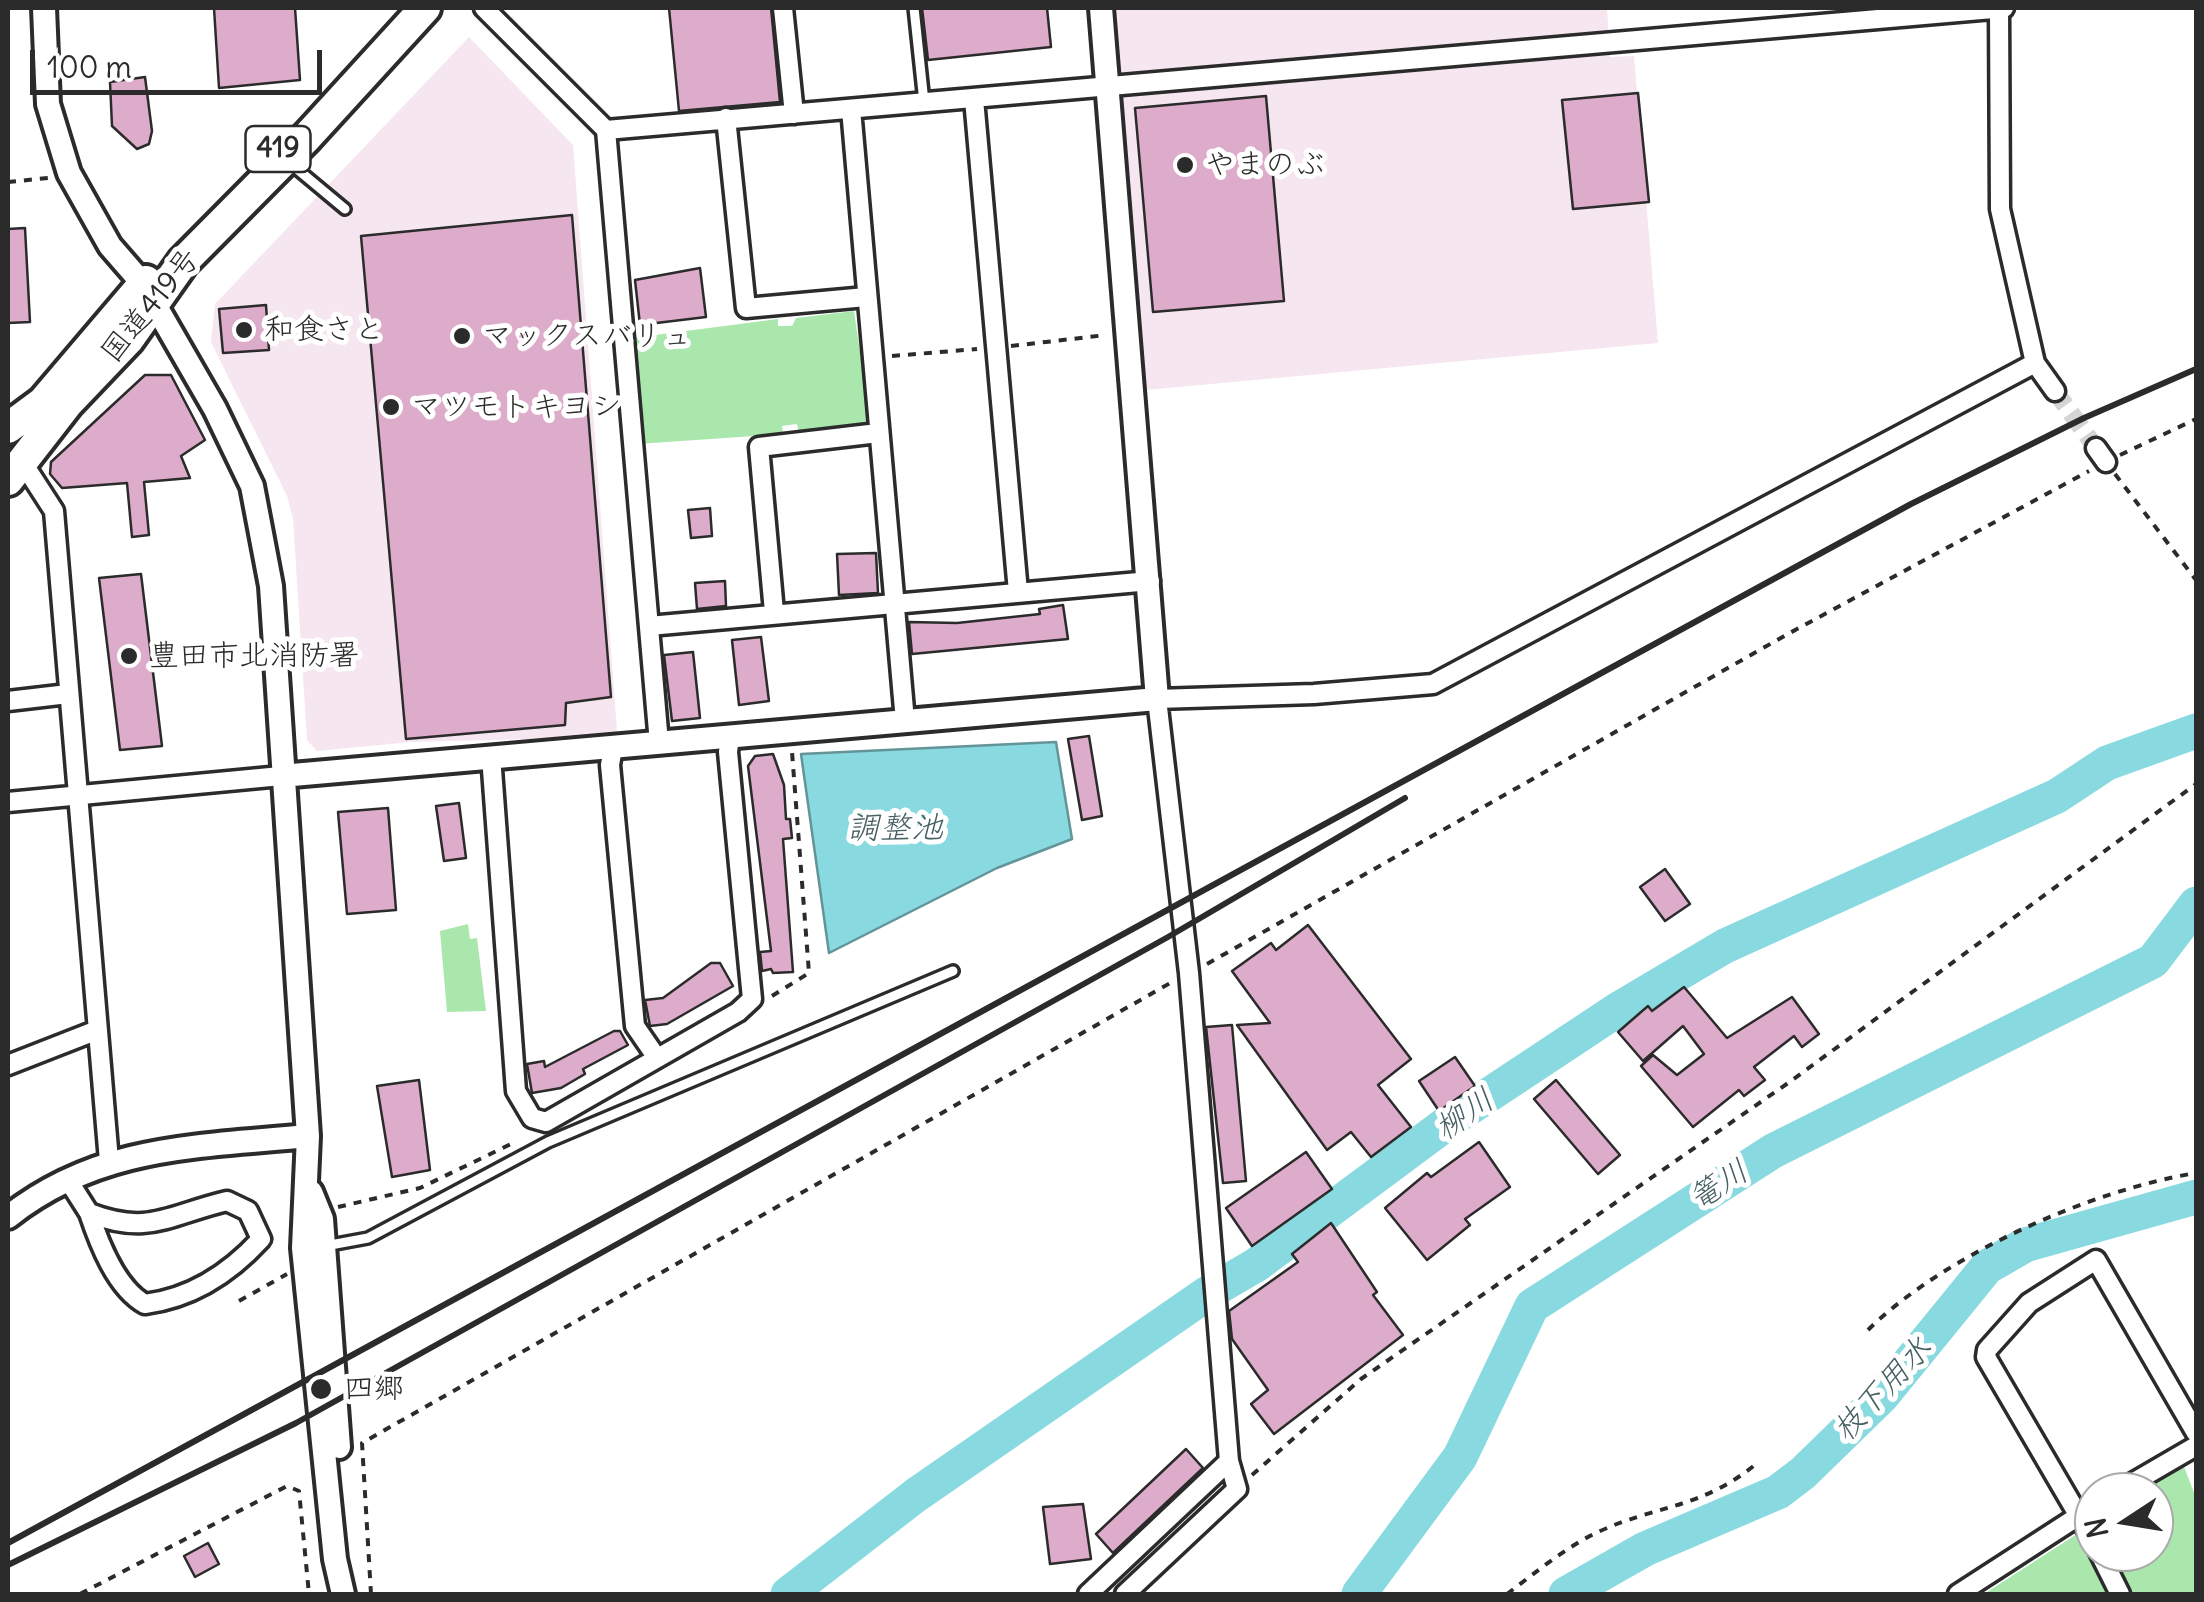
<!DOCTYPE html>
<html>
<head>
<meta charset="utf-8">
<style>
  body { margin:0 }
  #map { position:relative; width:2204px; height:1602px; overflow:hidden; background:#fff; font-family:Delius,sans-serif }
  canvas { display:block }
  .frame { position:absolute; inset:0; border:10px solid #2b2b2b; pointer-events:none }
  .north { position:absolute; left:2074px; top:1472px; width:100px; height:100px; box-sizing:border-box; background:#fff; border:2px solid #aaa; border-radius:50%; rotate:258deg; font-size:28px; font-weight:700; line-height:40px; text-align:center; color:#2b2b2b }
  .north::after { content:''; display:block; margin:auto; width:35px; height:45px; background:#2b2b2b; clip-path:polygon(50% 0,100% 100%,50% 72%,0 100%) }
  .scale { position:absolute; left:30px; top:50px; width:292px; height:45px; box-sizing:border-box; border:5px solid #2b2b2b; border-top:0; padding-left:12px; font-size:30px; line-height:35px; white-space:nowrap; color:#2b2b2b; -webkit-text-stroke:8px #fff; paint-order:stroke }
</style>
</head>
<body>
<div id="map">
<canvas width="2204" height="1602"></canvas>
<div class="frame"></div>
<div class="north">N</div>
<div class="scale">100 m</div>
</div>
<script>
const ctx = document.querySelector('canvas').getContext('2d');
ctx.lineJoin = 'round';
function fill(path, color) {
  ctx.fillStyle = color;
  ctx.fill(path, 'evenodd');
}
function stroke(path, color, width, dash) {
  ctx.strokeStyle = color;
  ctx.lineWidth = width;
  ctx.lineCap = dash ? 'butt' : 'round';
  ctx.setLineDash(dash || []);
  ctx.stroke(path);
}
function label(font, color, halo, rows, align = 'center') {
  ctx.font = font + ' Delius,"Klee One",sans-serif';
  ctx.lineWidth = 10;
  ctx.setLineDash([]);
  ctx.textBaseline = 'middle';
  ctx.strokeStyle = halo;
  ctx.fillStyle = color;
  for (const [text, x, y, turn = 0] of rows) {
    ctx.save();
    ctx.translate(x, y);
    ctx.rotate((+turn || 0) * Math.PI / 180);
    ctx.textAlign = isNaN(turn) ? turn : align;
    if (halo) ctx.strokeText(text, 0, 0);
    ctx.fillText(text, 0, 0);
    ctx.restore();
  }
}
fill(new Path2D(`
  M1115,8H1607L1610,57L1634,56L1658,343L1124,392L1113,114Z
  M469,37L573,145L617,731L613,737L411,742L317,751L307,740L293,518L287,496L211,342L215,304Z`), '#f5e6ef');
fill(new Path2D(`
  M854,311L870,419L862,428L799,433L797,424L782,426L783,434L638,444L632,338L778,319V326H792L796,318Z
  M468,924L470,939L477,938L486,1011L447,1012L440,931Z
  M2183,1464L2196,1498V1594H1984L2094,1523V1552H2154V1492H2141Z`), '#aae7ad');
const water = new Path2D(`
  M1056,742L1072,839L997,868L829,953L801,754Z`);
fill(water, '#88dae0');
stroke(water, '#639498', 2.5);
stroke(new Path2D(`
  M788,1594L916,1495L1208,1293L1256,1265L1454,1118L1617,1010L1725,946L2057,796L2107,763L2196,731
  M1359,1594L1460,1457L1532,1306L1773,1151L2153,961L2196,904
  M1566,1594L1645,1549L1778,1492L1803,1473L1882,1396L1987,1267L2025,1245L2196,1197`), '#88dae0', 35);
const building = new Path2D(`
  M214,8H295L300,80L219,88Z
  M669,8H771L780,102L679,111Z
  M922,8H1047L1051,47L928,60Z
  M145,77L152,131L149,144L137,149L112,126L110,82Z
  M1638,93L1649,202L1573,209L1562,100Z
  M1266,96L1284,301L1153,312L1135,108Z
  M572,215L611,697L566,703L565,725L406,739L361,236Z
  M25,228L30,322L8,323V229Z
  M700,268L706,317L640,325L635,280Z
  M266,305L269,350L223,353L219,309Z
  M145,375H171L205,440L181,456L190,478L144,482L149,535L132,537L127,483L62,488L50,474L51,462Z
  M710,508L712,536L691,538L688,510Z
  M876,553L878,593L839,595L837,554Z
  M141,574L162,746L120,750L99,578Z
  M725,581L726,606L697,609L695,583Z
  M1063,605L1068,639L912,654L909,622L957,623L1040,614L1039,609Z
  M761,637L769,701L739,705L732,640Z
  M693,652L700,718L672,721L664,655Z
  M1089,736L1102,816L1082,820L1068,739Z
  M773,754L784,785L786,819H790L792,838L783,839L793,972L773,973L771,969L762,971L760,952L771,951L748,766L755,756Z
  M459,803L466,858L444,861L436,806Z
  M388,808L396,910L347,914L338,812Z
  M1665,869L1690,904L1665,921L1640,887Z
  M1308,925L1411,1059L1378,1085L1411,1127L1371,1157L1351,1132L1327,1150L1237,1025L1270,1023L1232,971L1271,943L1276,950Z
  M711,963H720L733,986L667,1024L650,1026L645,1000L663,998Z
  M1684,987L1727,1038L1792,997L1819,1034L1802,1047L1794,1036L1754,1067L1765,1080L1744,1096L1739,1090L1693,1127L1641,1066L1653,1055L1677,1075L1704,1054L1683,1026L1643,1061L1618,1032L1648,1006L1652,1011Z
  M1232,1025L1246,1181L1223,1183L1206,1027Z
  M614,1031H620L628,1045L583,1069L585,1074L561,1088L532,1093L527,1064L544,1061L545,1067Z
  M1455,1057L1475,1086L1439,1111L1419,1081Z
  M419,1080L430,1170L392,1177L377,1086Z
  M1556,1080L1620,1155L1598,1174L1534,1099Z
  M1479,1142L1510,1187L1465,1219L1470,1225L1427,1260L1385,1208L1427,1173L1431,1177Z
  M1306,1152L1332,1189L1252,1246L1226,1208Z
  M1331,1223L1377,1292L1373,1295L1403,1335L1274,1434L1251,1404L1268,1390L1232,1339L1229,1311L1298,1262L1292,1254Z
  M1186,1449L1203,1468L1113,1553L1096,1534Z
  M1083,1504L1091,1559L1050,1564L1043,1507Z
  M208,1543L219,1564L195,1577L184,1556Z`);
fill(building, '#ddacca');
stroke(building, '#2b2b2b', 2.5);
stroke(new Path2D(`
  M2055,391L2096,448`), '#d5d5d5', 18, [18, 9]);
const service = new Path2D(`
  M914,8L924,102
  M291,164L345,209
  M325,1246L368,1238L548,1142L953,971`);
const minor = new Path2D(`
  M484,8L606,130L659,743
  M783,8L794,114
  M1999,8L2000,209L2035,363L2055,391
  M974,99L1018,592
  M851,109L905,721
  M726,118L746,308L866,297
  M606,130L2004,8
  M2096,448L2106,462
  M23,463L54,511L109,1161
  M774,612L759,447L878,433
  M649,626L1150,581
  M8,701L68,694
  M613,747L610,765L635,1026L657,1058
  M491,756L516,1091L532,1118L546,1122L738,1012L752,999L728,752L730,736
  M8,802L281,776
  M8,1065L95,1031
  M68,1180L89,1213
  M227,1201L248,1211L261,1239C229,1274 192,1298 145,1304C116,1288 99,1243 89,1213C149,1236 168,1215 227,1201Z
  M2117,1492L2196,1446
  M2094,1542L1986,1357L1987,1350L2029,1303L2096,1260L2196,1433
  M2099,1552L2120,1594
  M1088,1594L1229,1461
  M1125,1594L1237,1489L1229,1461L1189,973L1157,699L1314,694L1433,684L2035,363
  M1958,1594L2094,1506`);
const tertiary = new Path2D(`
  M44,8L48,104L69,173L110,246L143,284L215,409L252,486L271,586L308,1136L303,1248L335,1559L343,1594
  M281,776L1157,699L1101,8
  M311,1192L322,1219L339,1447
  M8,1217C99,1145 197,1147 308,1136`);
const trunk = new Path2D(`
  M8,428L43,402L146,281
  M8,480L67,404L128,340L183,262L307,137L425,8`);
stroke(service, '#2b2b2b', 16);
stroke(minor, '#2b2b2b', 25);
stroke(tertiary, '#2b2b2b', 30);
stroke(trunk, '#2b2b2b', 38);
stroke(new Path2D(`
  M8,182L48,178
  M1011,346L1106,335
  M892,356L977,349
  M2120,455L2196,419
  M2115,474L2196,580
  M1207,964L1786,635L2089,471
  M772,996L809,973L792,752
  M338,1207L420,1188L511,1144
  M239,1301L287,1274
  M1868,1330C1944,1255 2091,1190 2196,1173
  M1252,1475L1361,1379L1791,1081L2196,784
  M80,1594L287,1486L299,1491L309,1594
  M371,1594L362,1443L1172,982
  M1507,1594C1535,1573 1566,1547 1598,1532C1656,1505 1701,1509 1756,1464`), '#2b2b2b', 4, [8, 8]);
stroke(service, '#fff', 9);
stroke(minor, '#fff', 18);
stroke(tertiary, '#fff', 22);
stroke(trunk, '#fff', 30);
stroke(new Path2D(`
  M8,1543L1911,504L2084,418L2196,369
  M8,1565L296,1423L1168,937L1405,798`), '#2b2b2b', 6);
for (const [x, y, r, color] of [
  [1185,165,10,"#2b2b2b"],
  [244,330,10,"#2b2b2b"],
  [462,336,10,"#2b2b2b"],
  [391,407,10,"#2b2b2b"],
  [129,656,10,"#2b2b2b"],
  [321,1389,12,"#2b2b2b"]
]) {
  const dot = new Path2D();
  dot.arc(x, y, r, 0, 2 * Math.PI);
  ctx.fillStyle = color;
  ctx.fill(dot);
  stroke(dot, '#fff', 4);
}
for (const [x, y, w] of [
  [278,149,65]
]) {
  const box = new Path2D();
  box.roundRect(x - w / 2, y - 23, w, 46, 8);
  ctx.fillStyle = '#fff';
  ctx.fill(box);
  stroke(box, '#2b2b2b', 2.5);
}
label('bold 28px', '#2b2b2b', null, [
  ["419",278,149]
]);
label('30px', '#2b2b2b', '#fff', [
  ["やまのぶ",1205,165],
  ["和食さと",264,330],
  ["マックスバリュ",482,336],
  ["マツモトキヨシ",411,407],
  ["豊田市北消防署",149,656],
  ["四郷",344,1389]
], 'left');
label('30px', '#2b2b2b', '#fff', [
  ["国道419号",151,306,-51]
]);
label('italic 32px', '#476061', '#fff', [
  ["調整池",895,829],
  ["柳川",1465,1115,-35],
  ["篭川",1719,1186,-33],
  ["枝下用水",1883,1390,-47]
]);
</script>
</body>
</html>
